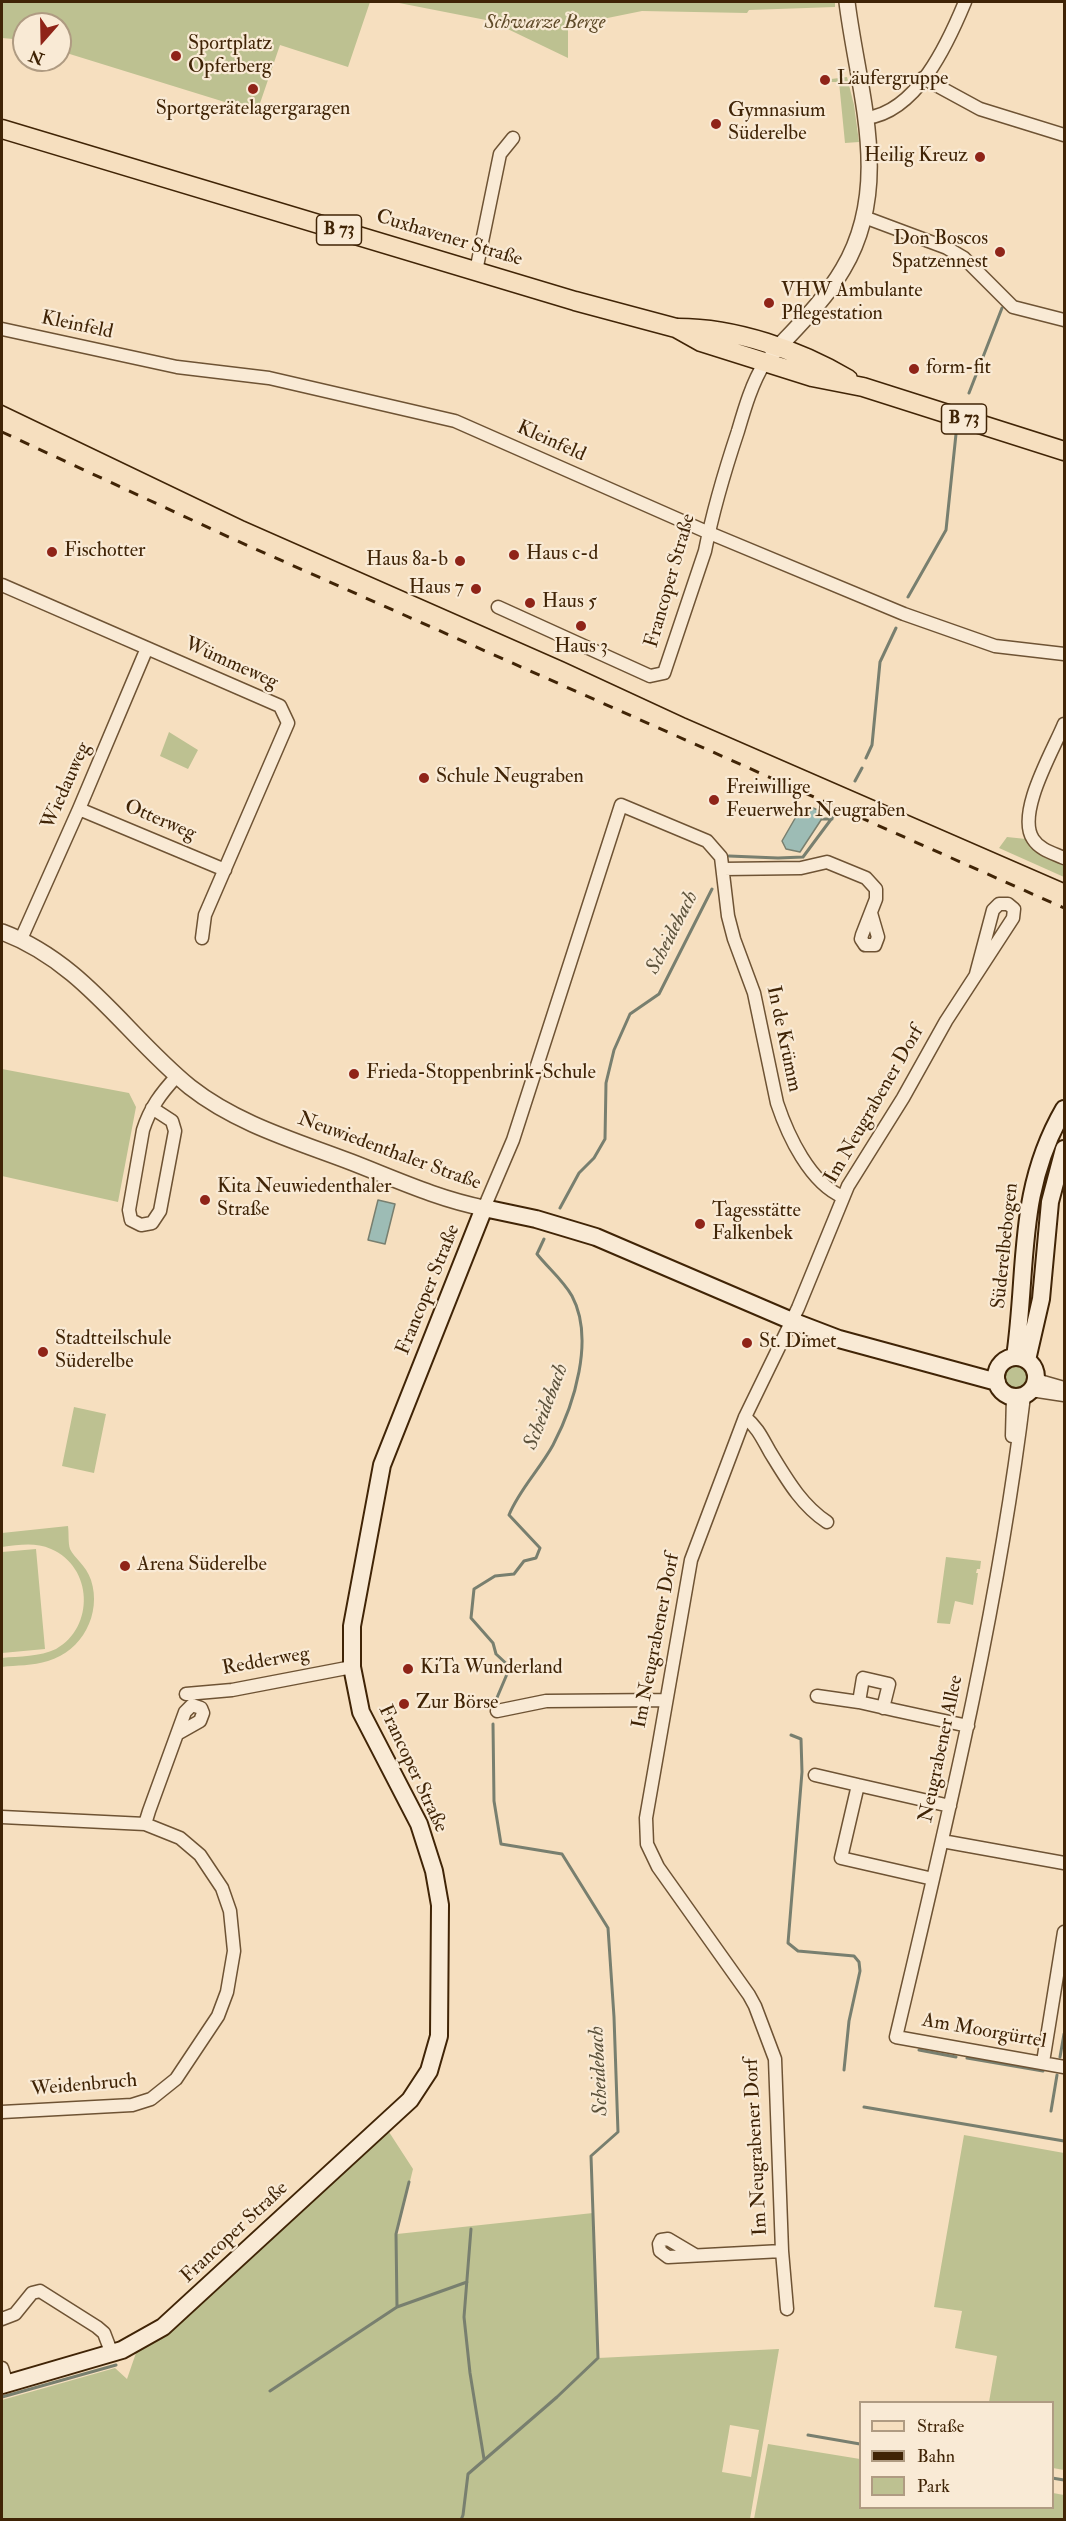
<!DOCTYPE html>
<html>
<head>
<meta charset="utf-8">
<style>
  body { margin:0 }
  #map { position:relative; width:1066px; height:2521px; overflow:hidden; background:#f6dfbf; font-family:"IM FELL Double Pica",serif }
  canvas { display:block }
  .frame { position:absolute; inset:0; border:3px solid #402406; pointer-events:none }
  .legend { position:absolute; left:859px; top:2401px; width:195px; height:108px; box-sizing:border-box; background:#f9ead5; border:2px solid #af9b82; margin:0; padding:8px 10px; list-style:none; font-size:18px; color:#402406 }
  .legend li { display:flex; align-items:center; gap:12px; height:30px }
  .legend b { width:30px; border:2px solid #af9b82 }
  .north { position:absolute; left:12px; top:12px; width:60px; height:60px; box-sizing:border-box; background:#f9ead5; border:2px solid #af9b82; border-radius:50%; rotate:200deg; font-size:16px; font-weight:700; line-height:24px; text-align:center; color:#402406 }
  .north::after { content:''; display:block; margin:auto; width:21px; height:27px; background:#8f2418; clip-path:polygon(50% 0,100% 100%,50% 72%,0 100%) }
</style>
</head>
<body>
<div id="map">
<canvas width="1066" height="2521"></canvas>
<div class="frame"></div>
<ul class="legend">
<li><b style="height:8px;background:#f6dfbf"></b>Straße</li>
<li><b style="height:8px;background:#402406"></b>Bahn</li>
<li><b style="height:16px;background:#bdc191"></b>Park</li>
</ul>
<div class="north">N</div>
</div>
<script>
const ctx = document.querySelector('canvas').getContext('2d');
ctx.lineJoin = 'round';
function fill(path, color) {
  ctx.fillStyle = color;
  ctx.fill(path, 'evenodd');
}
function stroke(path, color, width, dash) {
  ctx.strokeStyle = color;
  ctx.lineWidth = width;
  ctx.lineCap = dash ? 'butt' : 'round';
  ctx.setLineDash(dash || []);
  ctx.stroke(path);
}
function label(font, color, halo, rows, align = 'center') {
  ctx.font = font + ' "IM FELL Double Pica",serif';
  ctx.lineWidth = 4.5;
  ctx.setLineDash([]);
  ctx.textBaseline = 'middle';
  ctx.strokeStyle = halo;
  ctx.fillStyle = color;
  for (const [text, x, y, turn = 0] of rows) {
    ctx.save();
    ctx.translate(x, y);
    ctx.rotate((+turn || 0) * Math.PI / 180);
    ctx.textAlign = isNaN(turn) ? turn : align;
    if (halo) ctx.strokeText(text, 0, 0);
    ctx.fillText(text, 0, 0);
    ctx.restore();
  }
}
fill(new Path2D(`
  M2,2H370L348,67L280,45L257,112L60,51V24H24V40L2,38Z
  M394,2H835V7L749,10L747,13L642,11L568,26V58L491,21Z
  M847,77L854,105L859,142L845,143L839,82H831V79Z
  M169,732L198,750L188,769L160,756Z
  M1007,837L1026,839L1064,863V877L999,848Z
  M2,1069L129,1093L136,1107L118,1202L2,1176Z
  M1004 1376a12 12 0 1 1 24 0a12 12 0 1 1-24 0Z
  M74,1407L106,1414L94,1473L62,1466Z
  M68,1526C69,1533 68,1543 70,1549C74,1558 86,1565 91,1580C102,1614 82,1651 48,1661C33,1666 16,1665 2,1667V1658C19,1656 40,1657 56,1649C95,1627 93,1567 51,1549C35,1542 19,1545 2,1547V1533Z
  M36,1549L45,1649L2,1653V1552Z
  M946,1557L981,1561L980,1569H977L976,1573H978L973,1605L955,1601L950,1624L937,1623Z
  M389,2132L413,2169L397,2234L593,2213L598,2358L779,2349L750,2519L2,2520V2400L115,2368L127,2379L137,2350L240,2257ZM730,2425L759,2430L751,2477L722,2472Z
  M964,2135L1064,2153V2470L1053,2468L1052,2402H989L997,2356L955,2348L962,2311L934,2307Z
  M768,2444L860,2459V2508H1052L1053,2493L1064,2495V2519H754Z`), '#bdc191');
const water = new Path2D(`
  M811,807L820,811L823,817L800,852L786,849L782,841L801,808Z
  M378,1200L395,1204L385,1244L368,1240Z`);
fill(water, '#9dbcb5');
stroke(water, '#787f6f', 1.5);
stroke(new Path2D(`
  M969,393L1002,308
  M908,597L946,530L956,434
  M866,758L872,745L880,662L896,628
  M855,781L862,768
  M822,819H832
  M729,856L778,858L803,857L835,814
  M560,1208L579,1173L594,1158L605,1139L606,1083L614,1050L630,1014L659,994L712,889
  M496,1700L510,1667L496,1654L493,1643L471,1618L474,1589L495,1576L514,1574L524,1561L536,1558L540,1548L509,1515C519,1490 540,1469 553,1445C574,1405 595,1339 572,1296C563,1280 548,1268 537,1254L544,1239
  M791,1735L801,1739L802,1772L788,1943L798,1951L854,1956L859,1962L860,1971L849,2021L844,2070
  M919,2050L956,2057
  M1060,2057L1064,2034
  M967,2058L1043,2071
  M864,2107L1064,2141
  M1051,2111L1057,2075
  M471,2229L464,2317L470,2373L484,2459
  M397,2307L396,2234L409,2182
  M270,2391L397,2307L467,2282
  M2,2397L116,2365
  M808,2435L860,2444
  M1052,2478L1064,2480
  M461,2520L463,2515L468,2474L557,2397L598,2358L591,2156L618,2132L614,2017L608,1928L562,1854L501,1844L494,1801L493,1724`), '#787f6f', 3);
const minor = new Path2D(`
  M923,78L980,109L1064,135
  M866,118C917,112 948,43 965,2
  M864,217L947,248L964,258L1013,307L1064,320
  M476,271L500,154L513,138
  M2,329L177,367L269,378L455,421L707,532L904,614L995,646L1064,654
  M2,585L280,706L288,723L205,915L202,938
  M498,607L650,676L664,673L705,551C713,510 725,470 738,431C745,407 752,383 765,362
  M1064,724C1053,751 1016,813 1033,839C1040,850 1053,853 1064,858
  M79,809L225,870
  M723,869L801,868L827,862L866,878L876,889V899L862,935L861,939L865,945H875L878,937L871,913
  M21,939L79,809L147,648
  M152,1108L172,1121L175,1131L160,1211L152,1223L141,1225L131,1220L129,1210L143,1130C150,1108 161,1093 177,1076
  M484,1208L513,1140L621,805L707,841L721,857L728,916L734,939L754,993L777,1103C788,1136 810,1183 843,1197
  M1036,1380L1064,1388
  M1031,1390L1064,1395
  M1024,1396C998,1612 946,1825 896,2037L1064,2067
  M745,1417C758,1428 762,1438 770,1452C786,1478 801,1505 827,1522
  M1012,1436L1013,1397
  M186,1694L232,1690L352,1667
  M817,1696L859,1702
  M883,1708L889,1684L863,1678L859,1702L894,1710L968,1726
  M497,1711L546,1701L666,1700
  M815,1775L858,1785
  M2,1817L145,1824L180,1838L200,1855L222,1888L230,1911L234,1951L227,1992L218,2016L176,2079L151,2099L132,2105L2,2112
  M145,1824L149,1811L185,1712L192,1705L201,1708L203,1713L200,1721L177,1734
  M942,1841L1064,1863
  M933,1879L841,1858L858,1785L950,1806
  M1043,2062L1064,1932
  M695,2255L668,2239L661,2240L659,2244L660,2251L668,2257L782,2251
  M787,2309L782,2251L775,2059L755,2006L749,1995L658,1867L647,1844L646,1818L691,1560L745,1417L798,1308L848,1186L903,1098L946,1021L1013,918L1014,909L1008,904H999L993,910L976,974
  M2,2319L15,2314L32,2293L40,2291L97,2327L104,2333L112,2354
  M2,2368L7,2384`);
const tertiary = new Path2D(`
  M773,353C797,327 825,300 843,269C893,185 858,91 847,2
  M2,932C84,963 125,1034 190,1087C237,1124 296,1141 351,1162C395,1179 438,1199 484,1208`);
const secondary = new Path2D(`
  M996 1377a20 20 0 1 1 40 0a20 20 0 1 1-40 0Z
  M1015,1357C1028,1267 1016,1192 1064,1109
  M1027,1360L1041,1299L1050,1202L1064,1149
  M2,2385L122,2350L163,2327L410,2100L429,2071L439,2036L440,1905L434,1871L419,1824L361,1712L352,1667V1626L382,1465L484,1208L536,1219L596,1237L792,1321L839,1339L997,1382`);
const primary = new Path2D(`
  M2,129L575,301L676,328L701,342L812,377L863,387L1064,451
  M678,328C736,328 798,350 848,379`);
stroke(minor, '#6e5334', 15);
stroke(tertiary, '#6e5334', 18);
stroke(secondary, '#402406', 20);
stroke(primary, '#402406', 21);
stroke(minor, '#f9ead5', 12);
stroke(tertiary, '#f9ead5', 15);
stroke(secondary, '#f9ead5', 16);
stroke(primary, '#f6dfbf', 18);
stroke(new Path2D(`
  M2,405L244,521L564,662L685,718L1064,883`), '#402406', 1.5);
stroke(new Path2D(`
  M2,432L233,539L1064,908`), '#402406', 3, [10, 10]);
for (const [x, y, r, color] of [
  [176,56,6,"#8f2418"],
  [825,80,6,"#8f2418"],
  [253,89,6,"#8f2418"],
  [716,124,6,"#8f2418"],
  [980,157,6,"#8f2418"],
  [1000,252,6,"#8f2418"],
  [769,303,6,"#8f2418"],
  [914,369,6,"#8f2418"],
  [52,552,6,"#8f2418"],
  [514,555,6,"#8f2418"],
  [460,561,6,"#8f2418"],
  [476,589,6,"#8f2418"],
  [530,603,6,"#8f2418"],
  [581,626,6,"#8f2418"],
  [424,778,6,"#8f2418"],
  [714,800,6,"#8f2418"],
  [354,1074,6,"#8f2418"],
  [205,1200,6,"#8f2418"],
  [700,1224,6,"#8f2418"],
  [747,1343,6,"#8f2418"],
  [43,1352,6,"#8f2418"],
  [125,1566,6,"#8f2418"],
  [408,1669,6,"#8f2418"],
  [404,1704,6,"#8f2418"]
]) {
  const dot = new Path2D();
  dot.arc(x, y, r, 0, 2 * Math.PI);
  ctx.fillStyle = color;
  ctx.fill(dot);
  stroke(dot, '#f9ead5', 2);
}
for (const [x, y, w] of [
  [339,230,45],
  [964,419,45]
]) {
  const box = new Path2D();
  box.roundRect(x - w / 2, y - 15, w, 30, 4.5);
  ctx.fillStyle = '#f9ead5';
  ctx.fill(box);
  stroke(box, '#402406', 1.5);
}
label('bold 18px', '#402406', null, [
  ["B 73",339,230],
  ["B 73",964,419]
]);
label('italic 20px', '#5f4b29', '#f9ead5', [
  ["Schwarze Berge",545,24]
]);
label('20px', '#402406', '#f9ead5', [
  ["Sportplatz",188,45],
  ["Opferberg",188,68],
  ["Läufergruppe",837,80],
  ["Sportgerätelagergaragen",253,110,"center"],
  ["Gymnasium",728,112],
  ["Süderelbe",728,135],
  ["Heilig Kreuz",968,157,"right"],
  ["Don Boscos",988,240,"right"],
  ["Spatzennest",988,263,"right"],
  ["VHW Ambulante",781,292],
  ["Pflegestation",781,315],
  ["form-fit",926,369],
  ["Fischotter",64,552],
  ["Haus c-d",526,555],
  ["Haus 8a-b",448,561,"right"],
  ["Haus 7",464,589,"right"],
  ["Haus 5",542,603],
  ["Haus 3",581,648,"center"],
  ["Schule Neugraben",436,778],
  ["Freiwillige",726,789],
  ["Feuerwehr Neugraben",726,812],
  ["Frieda-Stoppenbrink-Schule",366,1074],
  ["Kita Neuwiedenthaler",217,1188],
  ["Straße",217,1211],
  ["Tagesstätte",712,1212],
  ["Falkenbek",712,1235],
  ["Stadtteilschule",55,1340],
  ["Süderelbe",55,1363],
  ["St. Dimet",759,1343],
  ["Arena Süderelbe",137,1566],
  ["KiTa Wunderland",420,1669],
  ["Zur Börse",416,1704]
], 'left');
label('20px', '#402406', '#f9ead5', [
  ["Cuxhavener Straße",449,239,17],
  ["Kleinfeld",77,326,12],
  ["Kleinfeld",551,442,24],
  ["Francoper Straße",671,581,-74],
  ["Wümmeweg",231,664,24],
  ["Wiedauweg",67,786,-66],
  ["Otterweg",160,821,23],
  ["In de Krümm",783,1039,78],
  ["Im Neugrabener Dorf",875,1105,-60],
  ["Neuwiedenthaler Straße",389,1152,20],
  ["Süderelbebogen",1006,1246,-84],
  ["Francoper Straße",429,1290,-68],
  ["Im Neugrabener Dorf",657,1641,-79],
  ["Redderweg",266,1662,-10],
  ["Neugrabener Allee",942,1749,-78],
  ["Francoper Straße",412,1769,65],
  ["Am Moorgürtel",984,2032,10],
  ["Weidenbruch",84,2086,-5],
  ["Im Neugrabener Dorf",757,2147,-93],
  ["Francoper Straße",235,2233,-43]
]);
label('italic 21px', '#5c523b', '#f9ead5', [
  ["Scheidebach",673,933,-63],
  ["Scheidebach",547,1407,-69],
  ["Scheidebach",600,2071,-93]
]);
</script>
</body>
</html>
